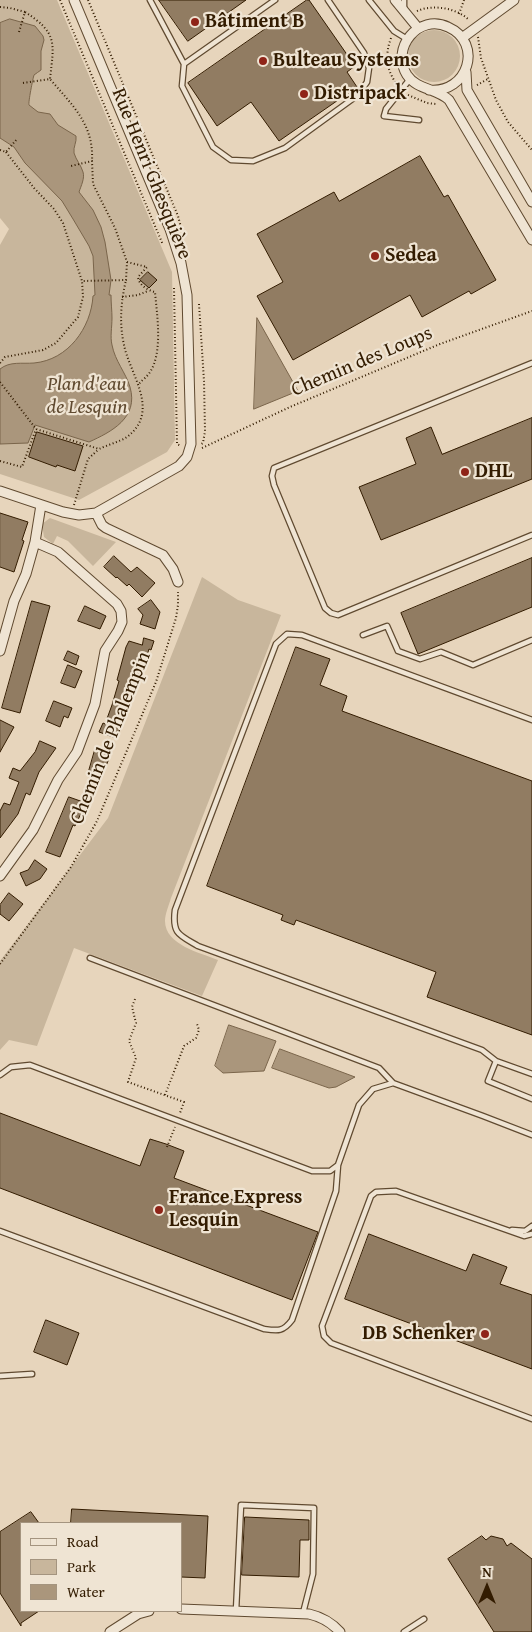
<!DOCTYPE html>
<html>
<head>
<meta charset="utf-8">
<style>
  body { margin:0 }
  #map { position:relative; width:532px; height:1632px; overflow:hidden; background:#e7d5bc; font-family:"Gentium Book Plus",serif }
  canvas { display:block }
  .legend { position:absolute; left:20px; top:1522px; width:162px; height:90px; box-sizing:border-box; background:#efe4d3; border:1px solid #a4947f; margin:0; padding:6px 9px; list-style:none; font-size:15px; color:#331c01 }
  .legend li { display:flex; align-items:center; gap:10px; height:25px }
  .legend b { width:25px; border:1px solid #a4947f }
  .north { position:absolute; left:462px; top:1562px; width:50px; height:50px; -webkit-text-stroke:4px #efe4d3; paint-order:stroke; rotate:0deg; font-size:14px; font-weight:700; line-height:20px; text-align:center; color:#331c01 }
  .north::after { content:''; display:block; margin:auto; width:18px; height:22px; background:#331c01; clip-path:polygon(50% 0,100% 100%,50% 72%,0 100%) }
</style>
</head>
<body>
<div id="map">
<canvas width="532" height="1632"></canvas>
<ul class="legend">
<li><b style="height:6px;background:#efe4d3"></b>Road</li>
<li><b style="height:14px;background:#c8b69c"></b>Park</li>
<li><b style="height:14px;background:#aa967c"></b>Water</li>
</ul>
<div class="north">N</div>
</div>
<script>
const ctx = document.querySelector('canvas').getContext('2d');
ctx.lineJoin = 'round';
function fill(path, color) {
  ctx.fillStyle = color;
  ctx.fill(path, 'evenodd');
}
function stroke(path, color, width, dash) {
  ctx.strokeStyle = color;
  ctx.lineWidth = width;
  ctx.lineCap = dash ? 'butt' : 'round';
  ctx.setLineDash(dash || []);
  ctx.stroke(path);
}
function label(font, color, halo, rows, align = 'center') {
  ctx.font = font + ' "Gentium Book Plus",serif';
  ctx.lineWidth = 4.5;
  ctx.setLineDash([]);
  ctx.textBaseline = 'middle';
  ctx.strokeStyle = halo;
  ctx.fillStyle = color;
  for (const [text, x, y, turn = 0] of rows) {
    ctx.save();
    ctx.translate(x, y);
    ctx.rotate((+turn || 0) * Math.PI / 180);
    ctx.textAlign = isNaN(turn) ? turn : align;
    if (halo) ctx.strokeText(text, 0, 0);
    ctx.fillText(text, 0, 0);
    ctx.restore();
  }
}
fill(new Path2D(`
  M0,0H57L172,272L175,440L167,452L79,500L0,474V245L9,229L0,218Z
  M408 56a26 26 0 1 1 52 0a26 26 0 1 1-52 0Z
  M50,518L116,542L93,566L68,541L57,536L53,544L44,537L42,524Z
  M202,577L238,600L281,615L171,898C169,905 165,914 165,921C165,945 201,953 218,960L202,996L74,948L37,1046L9,1040L0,1050V961L108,818Z`), '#c8b69c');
const water = new Path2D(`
  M10,19L35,26L43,36L44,40L41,51V70C39,72 36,73 34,75C33,78 28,103 29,105L38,112L50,114L58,125L76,136C77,142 73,147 74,153C76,160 81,165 83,172C85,178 81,186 79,192L93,210L101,227L105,242L111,280L109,295H111C111,303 112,311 112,318C112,327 110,337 112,345C115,361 126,373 130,387C139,418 111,432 89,442L35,425L28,443L0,444V369C10,361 22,364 34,363C68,360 91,328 93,296L95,295L93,256L89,246L73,219L62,201L25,163L14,147L0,138V23Z
  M257,318L298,391L254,409Z
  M229,1025L276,1041L264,1071L223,1073L215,1066Z
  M280,1049L355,1077L336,1087L329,1088L272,1068Z`);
fill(water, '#aa967c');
stroke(water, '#7a654b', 1);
const building = new Path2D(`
  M159,0H246L188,41Z
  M307,0H309L355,66L347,72L357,87L279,141L251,102L217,126L188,83Z
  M420,156L444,197L448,195L496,280L471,294L469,291L422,317L410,295L293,360L257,296L283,282L257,234L334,192L339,201Z
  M148,272L157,280L149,288L140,280Z
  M532,418V479L381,540L359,487L416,464L406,438L431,427L442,454Z
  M37,432L83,446L75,471L57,465L56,467L29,457Z
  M0,513L28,522L22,540L24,541L14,572L0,567Z
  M114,556L131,572L137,567L155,583L142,597L129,584L127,586L117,577L116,578L104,567Z
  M532,558V607L418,654L401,613Z
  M151,600L160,612L155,629L140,624L143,615L138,609Z
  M32,601L50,606L20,713L2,708Z
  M85,606L106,616L100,629L78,621Z
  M144,638L154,641L151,650L149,649L145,662L142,661L135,687L133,686L125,716H126L116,738L99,732L103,723L105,724L112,705L119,681L117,680L126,647L129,641L142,645Z
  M296,647L330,659L320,685L347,696L342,711L532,781V1035L427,997L436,972L296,920L294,925L281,920L283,915L207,886Z
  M68,651L79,656L76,665L64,660Z
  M68,665L82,671L75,688L61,683Z
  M54,701L72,708L68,718L64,716L60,727L46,721Z
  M0,720L14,727L0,752Z
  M40,741L56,748L39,772L30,795L26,793L18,814L0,838V811L4,803L10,805L19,782L9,778L13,768L20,771L35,752Z
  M95,750L110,756L102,776L89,771Z
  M69,797L86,803L75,826L73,825L60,857L46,852Z
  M35,860L47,869L40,879L26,886L20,873L28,870Z
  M9,893L23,904L9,921L0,914V905Z
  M0,1113L140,1166L150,1139L166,1144L184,1151L174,1178L318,1232L292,1300L0,1188Z
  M369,1234L466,1271L473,1254L507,1267L500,1284L532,1295V1369L345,1299Z
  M46,1320L79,1333L67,1365L34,1352Z
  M72,1509L208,1516L205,1578L181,1577V1523H71Z
  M31,1512L39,1523H21V1611H39L21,1623V1626L0,1593V1532Z
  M245,1517L309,1520V1540H300L299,1577L242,1575Z
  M482,1536L486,1540L491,1536L503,1539L507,1546L511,1543L532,1559V1632H494L448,1559Z`);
fill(building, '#917c62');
stroke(building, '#331c01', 1);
const lane = new Path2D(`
  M150,0L184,64L275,0
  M369,0L394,31L407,39
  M404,9V0
  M184,64L182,86L213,147L231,160L253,161L285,148L358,95L367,82L369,68L364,53L328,0
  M410,79L386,109L384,116L419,120
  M532,363L274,468L272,476L274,485L325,608L331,613L338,615L532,535
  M363,635L387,626L398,651L420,659L441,652L473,665L532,640
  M90,958L379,1068L393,1083L483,1116L532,1135
  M496,1061L482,1050L198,946C179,935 172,934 175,910L276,644L287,634L302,635L532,720
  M532,1074L496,1061L488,1081L532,1099
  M0,1075L11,1067L30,1065L312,1171H330L338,1165
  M512,1230L525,1231L532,1226
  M0,1231L264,1329C278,1331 283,1332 292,1320L336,1191L338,1165L359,1105L373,1089L393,1083
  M532,1234L524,1236L396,1191L376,1192L371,1196L322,1326L324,1336L331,1343L532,1419
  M0,1376L32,1374
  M236,1611L241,1505L314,1508L313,1574L303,1613
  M404,1632L424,1619`);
const street = new Path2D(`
  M395,0L418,28
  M462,38L514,0
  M466,72L467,90L532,202
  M429,90C468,94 484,43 448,27C419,13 390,48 407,75C417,90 436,88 449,100L532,240
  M0,491L63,512L79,515L96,513L179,466L187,457L191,444L187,295L181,263L170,229L74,0
  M96,513L102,525L106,528L163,555L173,569L178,582
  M0,651L14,601L26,574L35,542L41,505
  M0,876L33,830L58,780L77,752L95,704L105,651L118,631L122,622L121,611L117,604L58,552L35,542
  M181,1609L309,1614C322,1617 331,1622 340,1632
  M110,1632L138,1614L149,1611`);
stroke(lane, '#604a30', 7);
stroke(street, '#604a30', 11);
stroke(new Path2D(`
  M60,0L163,245
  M88,0L178,216L182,231
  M0,7L10,8L25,12
  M417,11C433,4 457,8 469,20
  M459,14L464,0
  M19,32L25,12C58,33 54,43 50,79
  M478,37L481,58L496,100L508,122L532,150
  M391,38C385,54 386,69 396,83
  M23,83L50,79C72,105 94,124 92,161
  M477,85L488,79
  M408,95L427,103L436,104
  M0,150L6,152L17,139
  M6,152L34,188L54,209L63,223L82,281L126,280L127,262L115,228L93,184L92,161L71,166
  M127,262L147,267L138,277C139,285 147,290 155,292C157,315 163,352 150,372C147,377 142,380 139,384
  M174,288L177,444L181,446
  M122,297L138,295L148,291
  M199,304L204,381L205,431L203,443L200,445
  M0,363L5,357L43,350L56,343L78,317L83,297L82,281
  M0,382L36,429L99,449C107,445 119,442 127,437C161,411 130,375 124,345C119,322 121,302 126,280
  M202,448L290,407L440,344L532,311
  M0,461L22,467L36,429
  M74,505L88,459L99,449
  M0,964L71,867L97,821L156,682L176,618L178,605V592
  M135,999L132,1007L136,1023L129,1041L136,1058L128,1082L184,1102L180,1113
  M165,1095L184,1046L196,1038L199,1030L197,1024
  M167,1147L175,1127`), '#331c01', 2, [1, 2.5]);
stroke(lane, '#efe4d3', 4.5);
stroke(street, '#efe4d3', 9);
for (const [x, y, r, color] of [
  [195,22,5,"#8f2418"],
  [263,61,5,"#8f2418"],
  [304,94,5,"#8f2418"],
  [375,256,5,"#8f2418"],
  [465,472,5,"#8f2418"],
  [159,1210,5,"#8f2418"],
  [485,1334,5,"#8f2418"]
]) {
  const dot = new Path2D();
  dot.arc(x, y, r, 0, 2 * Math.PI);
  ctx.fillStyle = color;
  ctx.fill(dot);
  stroke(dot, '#efe4d3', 2);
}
label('bold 20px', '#331c01', '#efe4d3', [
  ["Bâtiment B",205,22],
  ["Bulteau Systems",273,61],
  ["Distripack",314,94],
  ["Sedea",385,256],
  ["DHL",475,472],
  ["France Express",169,1198],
  ["Lesquin",169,1221],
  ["DB Schenker",475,1334,"right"]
], 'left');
label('20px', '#331c01', '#efe4d3', [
  ["Rue Henri Ghesquière",151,174,68],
  ["Chemin des Loups",362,362,-23],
  ["Chemin de Phalempin",111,738,-68]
]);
label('italic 20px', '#604a30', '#efe4d3', [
  ["Plan d'eau",87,385],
  ["de Lesquin",87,408]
]);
</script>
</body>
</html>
